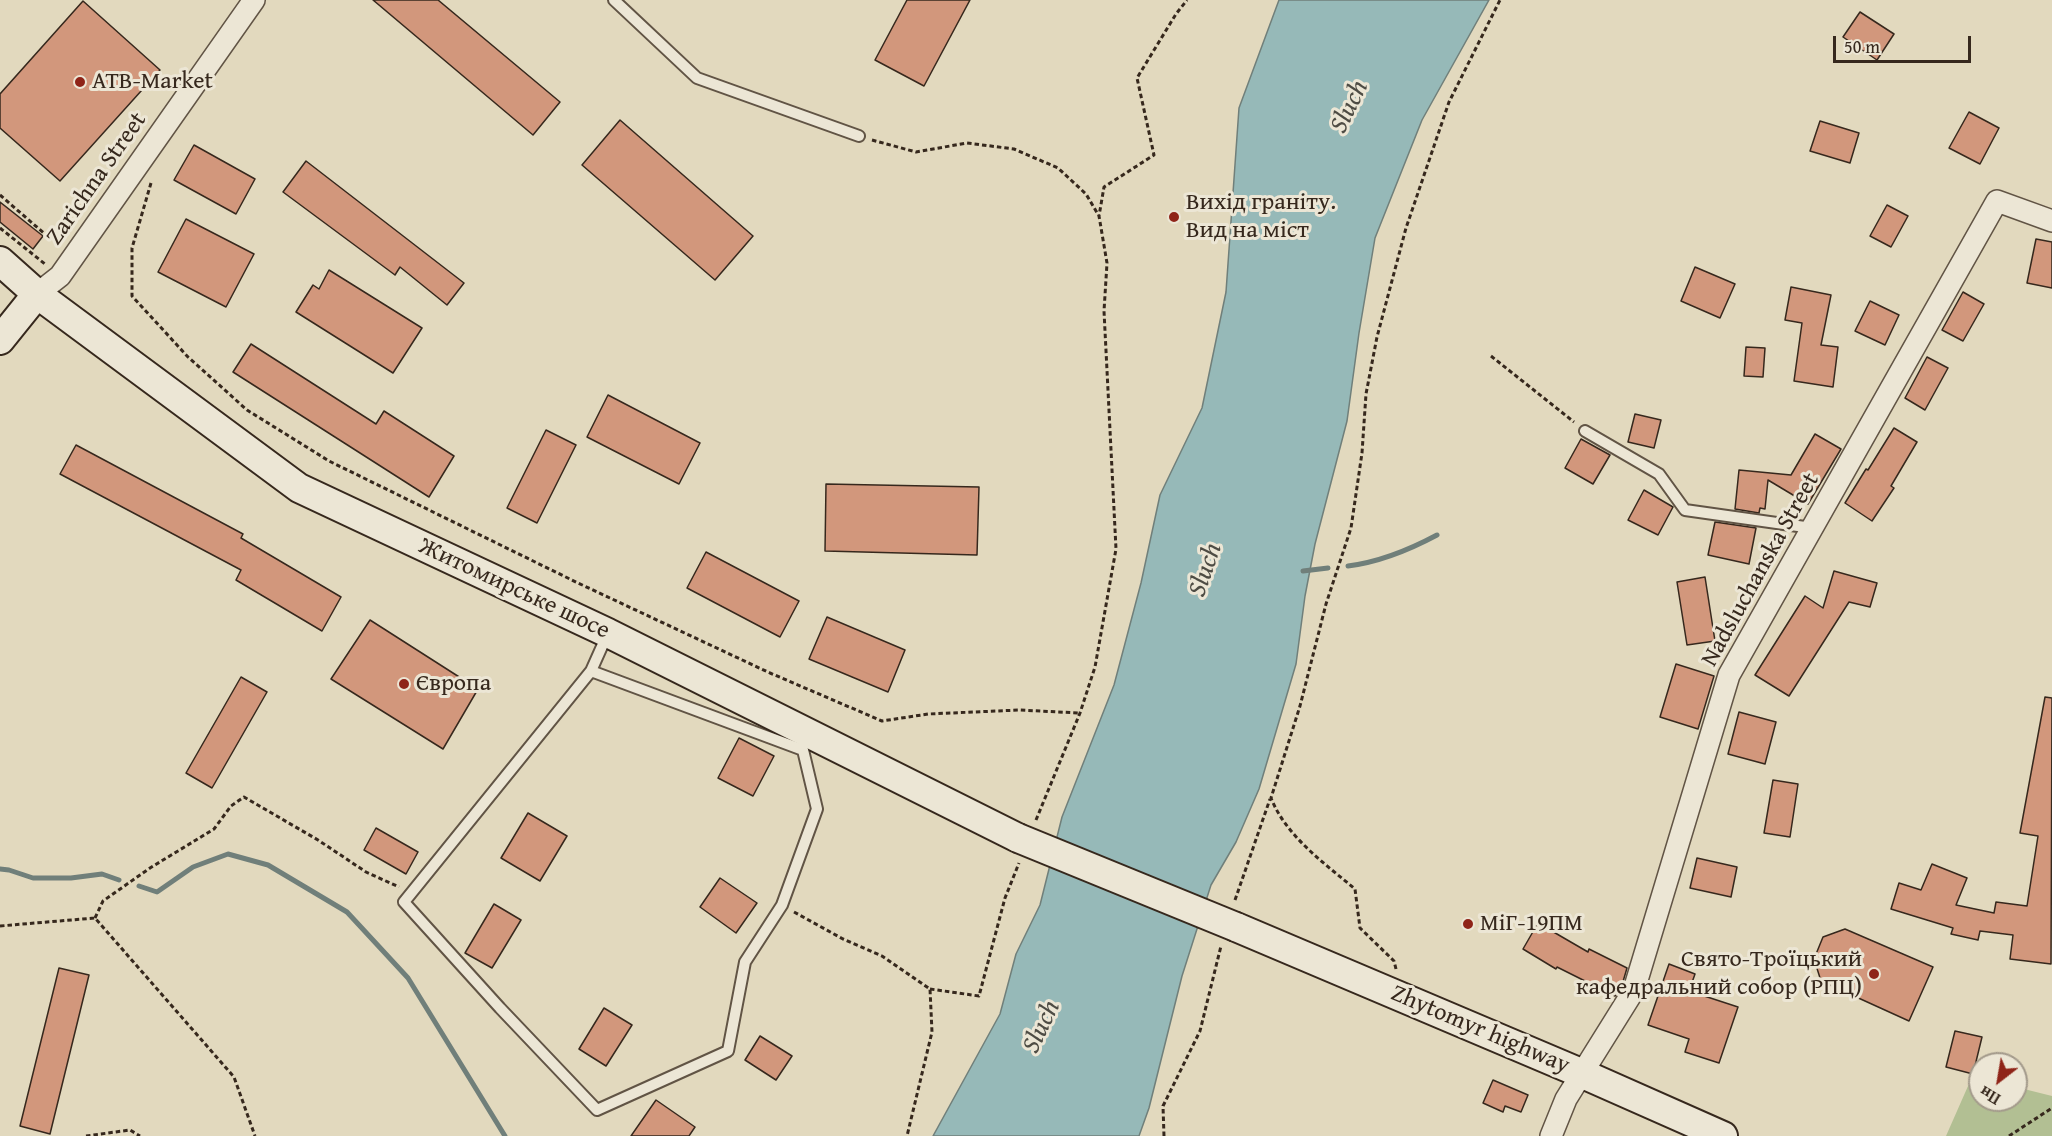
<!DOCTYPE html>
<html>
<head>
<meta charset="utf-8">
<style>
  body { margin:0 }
  #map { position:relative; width:2052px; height:1136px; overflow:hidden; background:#e2d9be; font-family:"Gentium Book Plus",serif }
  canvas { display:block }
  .north { position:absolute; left:1968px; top:1052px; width:60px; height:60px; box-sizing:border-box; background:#ece6d5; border:2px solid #a39a8b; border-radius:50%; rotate:211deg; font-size:16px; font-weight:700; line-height:24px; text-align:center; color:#36281d }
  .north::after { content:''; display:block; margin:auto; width:21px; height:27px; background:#8f2418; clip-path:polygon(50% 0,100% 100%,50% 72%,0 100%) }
  .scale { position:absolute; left:1833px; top:36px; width:138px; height:27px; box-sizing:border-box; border:3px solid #36281d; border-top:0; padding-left:8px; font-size:18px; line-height:21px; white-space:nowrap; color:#36281d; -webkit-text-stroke:4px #ece6d5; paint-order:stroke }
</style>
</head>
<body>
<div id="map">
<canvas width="2052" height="1136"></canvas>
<div class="north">Пн</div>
<div class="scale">50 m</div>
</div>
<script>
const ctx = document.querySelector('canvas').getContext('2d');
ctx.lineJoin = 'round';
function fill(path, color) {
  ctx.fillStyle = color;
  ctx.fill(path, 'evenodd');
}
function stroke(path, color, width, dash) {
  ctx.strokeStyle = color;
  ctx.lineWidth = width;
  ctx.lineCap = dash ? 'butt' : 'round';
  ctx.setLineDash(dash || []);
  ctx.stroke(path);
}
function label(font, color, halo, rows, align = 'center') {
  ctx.font = font + ' "Gentium Book Plus",serif';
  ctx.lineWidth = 6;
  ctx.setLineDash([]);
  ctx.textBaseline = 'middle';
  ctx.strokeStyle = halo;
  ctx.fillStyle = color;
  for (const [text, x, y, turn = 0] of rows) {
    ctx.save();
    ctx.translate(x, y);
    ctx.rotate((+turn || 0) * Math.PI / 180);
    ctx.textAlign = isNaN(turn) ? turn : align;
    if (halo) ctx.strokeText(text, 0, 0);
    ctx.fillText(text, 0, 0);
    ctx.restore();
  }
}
fill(new Path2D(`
  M1972,1077L1980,1079V1100H2016V1087L2052,1096V1136H1946Z`), '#b2bf93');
const water = new Path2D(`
  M1279,0H1489L1422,120L1375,238L1359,333L1347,421L1315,544L1305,596L1296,664L1259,789L1236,842L1211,885L1182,976L1149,1108L1139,1136H933L1000,1014L1016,954L1040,905L1062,817L1114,685L1141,583L1160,495L1202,408L1226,292L1239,108Z`);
fill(water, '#96b9b8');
stroke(water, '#707f7a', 1.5);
stroke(new Path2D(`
  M1348,566C1380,562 1409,550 1437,535
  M1303,571L1328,568
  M0,869L9,870L33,878H71L102,874L119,880
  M139,886L157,892L193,867L228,854L268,865L347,912L408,978L505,1136`), '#707f7a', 5);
const building = new Path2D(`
  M373,0H438L560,102L533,135Z
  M907,0H970L924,86L875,60Z
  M83,1L160,70L60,181L0,128V94Z
  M1860,12L1894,34L1877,60L1843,37Z
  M1969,112L1999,128L1980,164L1949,148Z
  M620,120L753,236L715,280L582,165Z
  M1820,121L1859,133L1850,163L1810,151Z
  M194,145L255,179L236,214L174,180Z
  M306,161L464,283L447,305L400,267L395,275L283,192Z
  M0,202L43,236L33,249L0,222Z
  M1887,205L1908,216L1891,247L1870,236Z
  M186,219L254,254L226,307L158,272Z
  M2036,239L2052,242V288L2027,283Z
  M1695,267L1735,284L1720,318L1681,301Z
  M329,270L422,328L393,373L296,312L313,285L319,289Z
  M1791,287L1831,295L1821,345L1838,347L1833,387L1794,381L1802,323L1785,320Z
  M1963,292L1984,304L1963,341L1942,330Z
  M1870,301L1899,315L1885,345L1855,331Z
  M251,344L376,424L384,411L454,456L429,497L233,372Z
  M1746,347L1765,348L1763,377L1744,376Z
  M1927,357L1948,368L1925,410L1905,398Z
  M608,395L700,443L679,484L587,437Z
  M1635,414L1661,420L1654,448L1628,442Z
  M1894,428L1917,442L1891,486L1894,488L1872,521L1845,503L1866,469L1868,470Z
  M546,430L576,445L537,523L507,508Z
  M1815,434L1841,449L1808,504L1768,480L1765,509L1760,508L1759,513L1735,509L1739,470L1791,475Z
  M1581,439L1610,455L1593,484L1565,468Z
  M76,445L243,534L241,538L341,597L322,631L236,580L241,570L60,474Z
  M826,484L979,487L977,555L825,551Z
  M1644,490L1673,507L1658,535L1628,520Z
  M1715,522L1756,528L1749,564L1708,555Z
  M706,552L799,601L780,637L687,588Z
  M1834,571L1877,583L1870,607L1849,602L1789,696L1755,675L1805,596L1823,608Z
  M1705,577L1715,641L1687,645L1677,582Z
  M827,617L905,650L888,692L809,659Z
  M370,620L478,689L443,749L331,679Z
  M1676,664L1714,676L1698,729L1660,717Z
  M241,677L267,692L212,788L186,773Z
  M2045,697L2052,698L2051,964L2010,959L2013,935L1980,931L1978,940L1951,934L1953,928L1891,909L1899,883L1921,890L1932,864L1967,878L1956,905L1994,913L1996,902L2027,906L2038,836L2020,833Z
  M1739,712L1776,722L1765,764L1728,754Z
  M739,738L774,756L753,796L718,778Z
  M1773,780L1798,784L1790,837L1764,833Z
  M528,813L567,836L540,881L501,858Z
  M376,828L418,852L406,874L364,850Z
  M1697,858L1737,867L1731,897L1690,888Z
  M720,878L757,903L736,933L700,907Z
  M494,904L521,920L492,968L465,953Z
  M1538,923L1588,952L1589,949L1627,968L1622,985L1615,996L1557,967L1556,969L1523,949Z
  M1845,929L1933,967L1909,1021L1821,981L1814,959L1823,937Z
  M1669,964L1695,974L1689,991L1738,1007L1719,1063L1685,1052L1689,1039L1648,1025Z
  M59,968L89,975L50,1134L20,1126Z
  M604,1008L632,1025L606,1066L579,1049Z
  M1955,1031L1982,1037L1973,1074L1946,1067Z
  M760,1036L792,1056L776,1080L745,1060Z
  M1493,1080L1528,1095L1521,1112L1505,1106L1503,1112L1483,1103Z
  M656,1100L695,1127L689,1136H631Z`);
fill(building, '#d2977c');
stroke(building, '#36281d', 1.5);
const lane = new Path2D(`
  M614,0L697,78L859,136
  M1585,431L1659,474L1685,510L1812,528
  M591,671L803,750L817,809L782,905L745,962L728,1051L597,1110L500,1008L404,902L591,671L608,633`);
const street = new Path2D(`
  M37,294L60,276L254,0
  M1551,1136L1566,1099L1634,990L1729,675L1997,201L2052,221`);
const secondary = new Path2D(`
  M0,261L37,294L299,488L608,633L1018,838
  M0,340L37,294
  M1236,927L1583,1074L1723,1136`);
stroke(lane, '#615445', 14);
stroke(street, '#615445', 24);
stroke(secondary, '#36281d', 32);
stroke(new Path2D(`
  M872,140L916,152L967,143L1014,149L1058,168L1086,194L1099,216
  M151,183L132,248V296L188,357L247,410L329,461L578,583L770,673L882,721L928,714L1020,710L1080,713
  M0,195L46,235
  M0,228L45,264
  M1491,356L1574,422
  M1036,820L1080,713L1095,667L1116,549L1104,311L1107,263L1099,216L1104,187L1154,155L1137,78L1176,14L1187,0
  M1235,900L1270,799
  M794,912L843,939L882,956L930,989L932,1032L907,1136
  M95,918L103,901L150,868L214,829L231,806L244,797L318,840L366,872L399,887
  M0,926L95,918L234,1077L255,1136
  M1396,969L1394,961L1360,928L1355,889C1324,863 1286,836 1271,798L1300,706L1326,604L1351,528L1362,453L1366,394L1377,337L1406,228L1449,102L1500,0
  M930,989L979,996L1005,898L1019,863
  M86,1136L130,1130L140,1136
  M1164,1136L1163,1106L1200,1031L1221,946
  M2009,1136L2052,1108`), '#36281d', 3, [4.5, 3]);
stroke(lane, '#ece6d5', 10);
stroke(street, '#ece6d5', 21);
stroke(secondary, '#ece6d5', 28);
const secondaryBridge = new Path2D(`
  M1018,838L1236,927`);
stroke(secondaryBridge, '#36281d', 32, []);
stroke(secondaryBridge, '#ece6d5', 28);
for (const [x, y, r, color] of [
  [80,82,6,"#8f2418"],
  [1174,217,6,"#8f2418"],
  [404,684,6,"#8f2418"],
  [1468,924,6,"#8f2418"],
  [1874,974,6,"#8f2418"]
]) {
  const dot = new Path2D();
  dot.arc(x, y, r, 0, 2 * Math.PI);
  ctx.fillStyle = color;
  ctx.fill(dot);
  stroke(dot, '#ece6d5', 2);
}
label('24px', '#36281d', '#ece6d5', [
  ["ATB-Market",92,82],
  ["Вихід граніту.",1186,203],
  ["Вид на міст",1186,231],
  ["Європа",416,684],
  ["МіГ-19ПМ",1480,924],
  ["Свято-Троїцький",1862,960,"right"],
  ["кафедральний собор (РПЦ)",1862,988,"right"]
], 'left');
label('24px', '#36281d', '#ece6d5', [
  ["Zarichna Street",97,179,-55],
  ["Nadsluchanska Street",1761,570,-61],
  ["Житомирське шосе",514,589,25],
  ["Zhytomyr highway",1480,1030,23]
]);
label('italic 26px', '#4e4c44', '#ece6d5', [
  ["Sluch",1350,107,-64],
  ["Sluch",1206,570,-71],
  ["Sluch",1042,1027,-65]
]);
</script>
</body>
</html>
